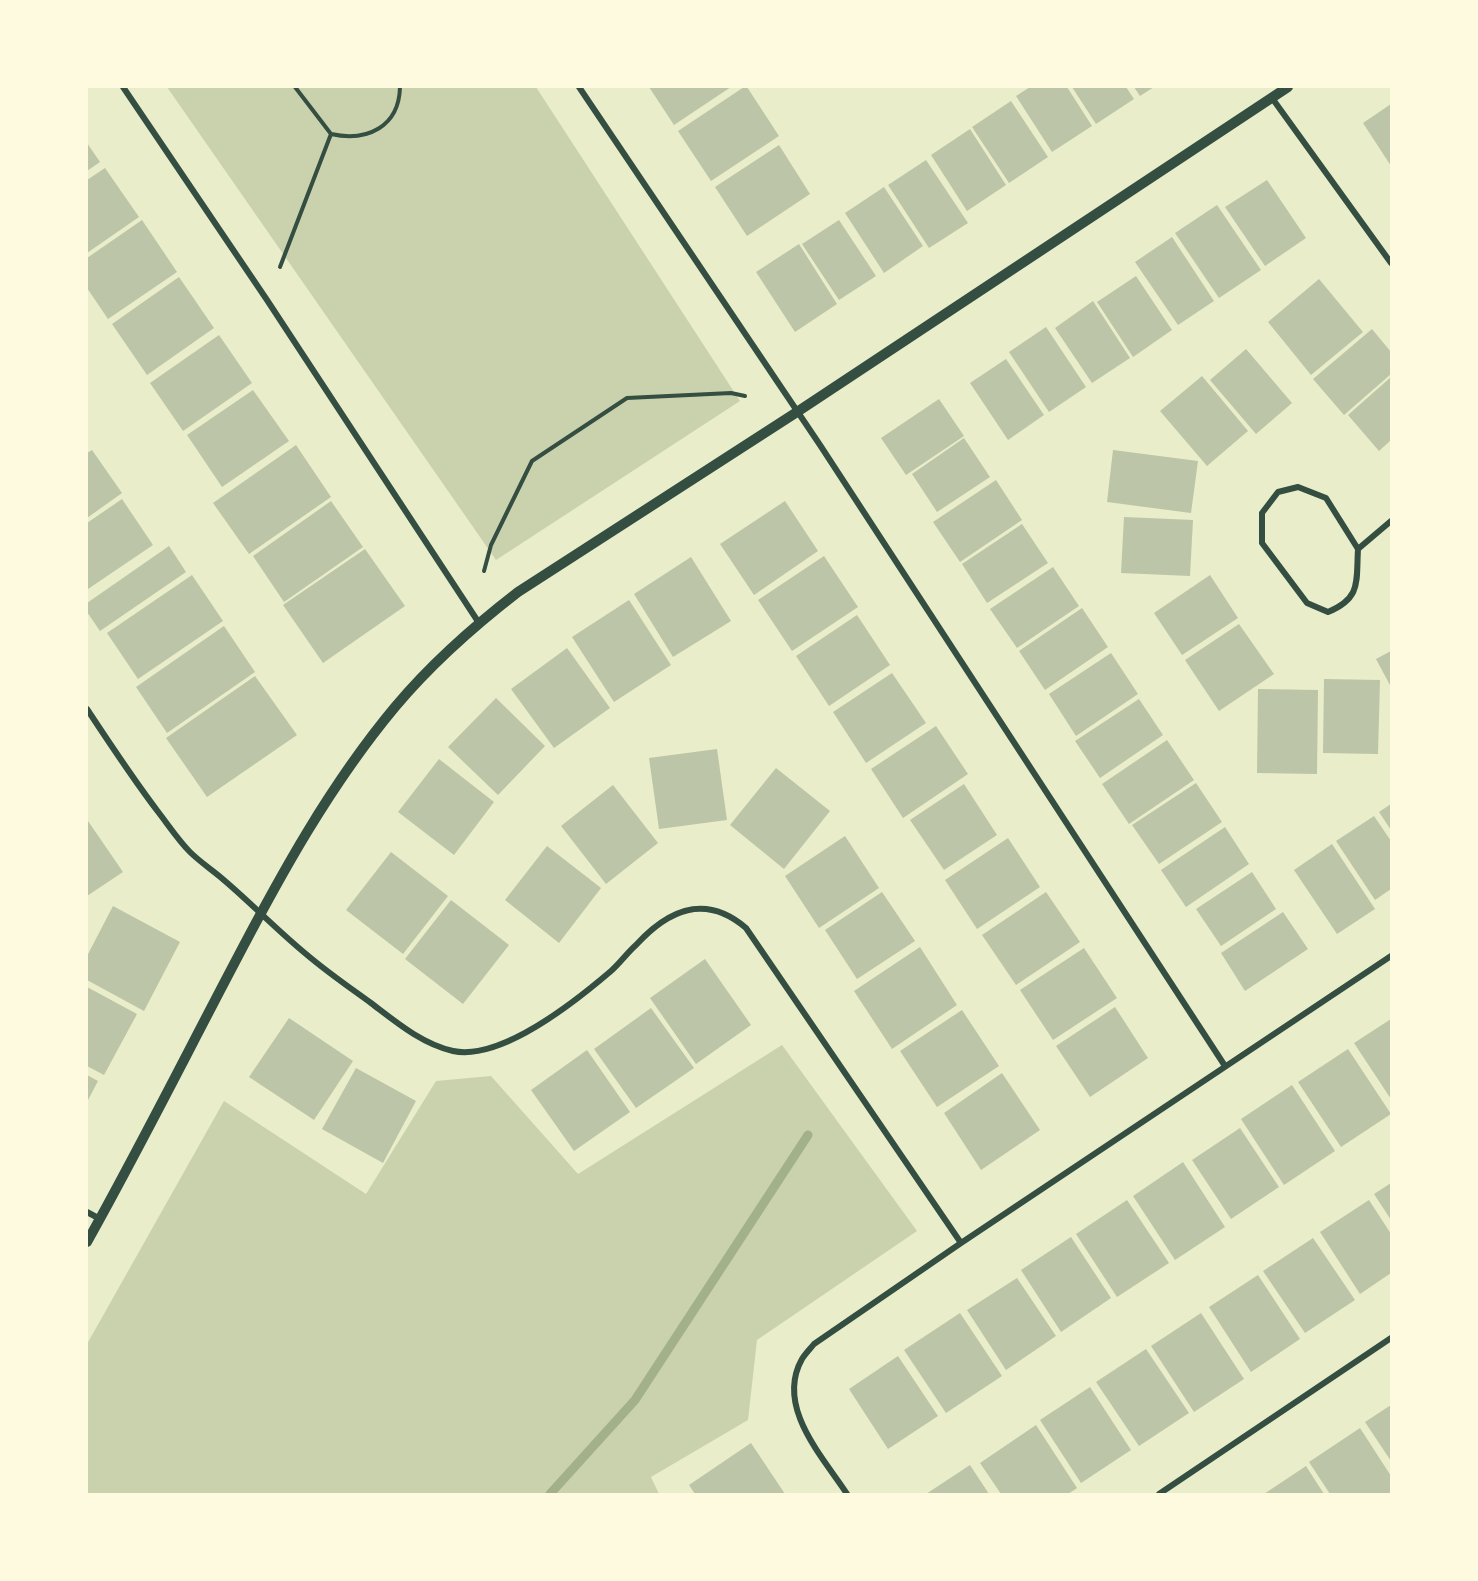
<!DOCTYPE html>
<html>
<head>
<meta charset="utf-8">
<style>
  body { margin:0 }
  #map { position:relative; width:1478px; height:1581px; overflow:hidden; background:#e9edc9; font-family:"Fira Sans Condensed",sans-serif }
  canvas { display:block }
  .frame { position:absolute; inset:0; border:88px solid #fefae0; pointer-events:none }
</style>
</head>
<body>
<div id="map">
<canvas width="1478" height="1581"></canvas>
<div class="frame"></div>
</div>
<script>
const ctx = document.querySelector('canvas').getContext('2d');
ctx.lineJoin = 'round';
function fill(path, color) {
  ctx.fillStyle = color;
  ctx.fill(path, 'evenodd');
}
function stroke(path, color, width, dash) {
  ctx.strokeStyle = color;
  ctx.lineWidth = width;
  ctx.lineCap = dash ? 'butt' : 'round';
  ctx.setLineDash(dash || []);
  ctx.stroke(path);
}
fill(new Path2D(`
  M167,87H536L740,401L496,560Z
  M782,1045L917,1231L757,1340L748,1420L651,1477L659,1494H87V1344L224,1101L366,1194L436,1081L491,1076L578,1174Z`), '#cad2ad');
stroke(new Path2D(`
  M550,1494L635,1400L808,1135`), '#a3b18a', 9);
fill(new Path2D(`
  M649,87H731L674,125Z
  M744,87H747L779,136L711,181L678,131Z
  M1030,87H1067L1092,126L1052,152L1016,96Z
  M1072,87H1126L1134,99L1096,124Z
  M1134,87H1154L1140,96Z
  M1011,101L1048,157L1009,183L972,127Z
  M1391,104V166L1363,123Z
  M970,129L1006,185L967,211L931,155Z
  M87,143L100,162L87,171Z
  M779,145L810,194L747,236L715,187Z
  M926,160L968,223L929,248L888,185Z
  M105,168L139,217L87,253V180Z
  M1267,180L1306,238L1265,266L1225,207Z
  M884,187L923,246L884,273L845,213Z
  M1217,205L1261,270L1219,298L1175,233Z
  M142,220L177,272L108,319L87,288V258Z
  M839,220L876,276L839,300L802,244Z
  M1172,237L1214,301L1178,325L1135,262Z
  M799,244L837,304L795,332L756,272Z
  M1136,276L1172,330L1133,357L1097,302Z
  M179,277L214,328L147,375L112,324Z
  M1319,279L1363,332L1311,375L1268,322Z
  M1093,301L1130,358L1092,383L1055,328Z
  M1046,327L1086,387L1049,412L1009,352Z
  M1372,329L1391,352V374L1344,415L1313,379Z
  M219,335L252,383L183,431L150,383Z
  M1246,349L1292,403L1256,434L1210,380Z
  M1006,359L1044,415L1008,440L970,383Z
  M1202,376L1248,431L1207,466L1160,411Z
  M1391,377V440L1379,451L1348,415Z
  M253,390L289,441L222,487L187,435Z
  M939,399L964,436L906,475L881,438Z
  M964,438L990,477L937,512L912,474Z
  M296,445L331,497L249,554L213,503Z
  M92,450L122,493L87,518V453Z
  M1113,450L1198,461L1191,513L1107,502Z
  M996,480L1022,520L960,562L933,522Z
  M122,499L153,545L88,589L87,523Z
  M331,501L363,547L284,602L253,556Z
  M785,501L818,551L754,595L720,544Z
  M1124,517L1193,520L1190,576L1121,573Z
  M1022,524L1048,563L987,603L962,564Z
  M169,546L186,572L100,631L87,612V603Z
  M365,549L405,606L323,663L283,605Z
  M824,556L858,607L792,651L758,600Z
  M691,557L731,621L673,657L634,594Z
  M1053,567L1079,606L1017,648L990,609Z
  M192,575L223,621L138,679L107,633Z
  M1210,575L1238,618L1182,655L1154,613Z
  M629,600L671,665L614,702L572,637Z
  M1082,608L1108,647L1045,690L1019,651Z
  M857,615L890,665L829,706L796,656Z
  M1239,624L1274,674L1219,711L1185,660Z
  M224,626L255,672L167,733L136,687Z
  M567,648L610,708L554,748L511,689Z
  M1391,651V687L1376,659Z
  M1111,653L1138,694L1076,736L1049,694Z
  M892,673L926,723L866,763L833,712Z
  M255,676L297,735L207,797L166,738Z
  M1324,679L1380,680L1378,754L1323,753Z
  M1258,689L1318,690L1317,774L1257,773Z
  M496,698L545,746L498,795L448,747Z
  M1139,699L1163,735L1100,778L1075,741Z
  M936,726L968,774L903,818L871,769Z
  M1167,740L1194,780L1129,824L1102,784Z
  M717,749L727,820L659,829L649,758Z
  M439,759L494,802L454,855L398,812Z
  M776,768L830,811L784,869L730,825Z
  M1196,783L1222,822L1159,864L1132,825Z
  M964,784L997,835L944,870L910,820Z
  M613,785L658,843L606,884L561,826Z
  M1391,804V830L1379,812Z
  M1374,816L1391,841V889L1375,900L1336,841Z
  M88,821L123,872L87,896V822Z
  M1225,827L1249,864L1186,907L1161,870Z
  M845,836L879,888L819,928L785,876Z
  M1008,838L1040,887L977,929L945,880Z
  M1332,844L1375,909L1337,934L1294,870Z
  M547,846L601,888L559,943L505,900Z
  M391,852L448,896L403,954L346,910Z
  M1252,872L1276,909L1221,946L1196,909Z
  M882,892L915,941L857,979L825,930Z
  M1046,892L1080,942L1016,985L982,935Z
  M451,900L509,945L463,1004L405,959Z
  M113,906L180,942L144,1011L87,980V956Z
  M1283,912L1308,949L1245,991L1221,953Z
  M920,947L957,1005L892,1049L854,991Z
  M1084,948L1117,998L1053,1040L1020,990Z
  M705,959L751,1025L696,1064L650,998Z
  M87,987L137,1014L104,1075L87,1066Z
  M1115,1007L1148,1058L1090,1097L1056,1046Z
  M651,1008L694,1068L636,1108L594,1049Z
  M962,1010L999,1066L937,1107L900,1051Z
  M289,1018L353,1061L314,1120L249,1077Z
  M1391,1019V1099L1354,1043Z
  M1348,1049L1391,1114L1341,1147L1298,1082Z
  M587,1050L630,1112L574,1151L531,1090Z
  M356,1068L416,1101L383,1163L322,1129Z
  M1002,1073L1040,1130L981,1170L944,1113Z
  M87,1075L98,1081L87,1102Z
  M1292,1085L1335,1151L1284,1185L1241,1119Z
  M1240,1128L1279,1187L1231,1219L1192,1160Z
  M1183,1162L1225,1227L1175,1260L1133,1196Z
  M1391,1183V1220L1374,1194Z
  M1127,1200L1169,1263L1117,1297L1076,1234Z
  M1369,1200L1391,1234V1273L1360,1294L1320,1232Z
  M1071,1237L1111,1298L1061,1332L1021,1270Z
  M1313,1238L1355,1300L1305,1333L1263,1271Z
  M1258,1275L1300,1339L1251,1372L1209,1307Z
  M1017,1278L1056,1336L1006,1370L967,1310Z
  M960,1313L1002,1376L946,1413L904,1350Z
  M1201,1313L1244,1379L1194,1412L1151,1346Z
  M1146,1349L1189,1413L1139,1446L1096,1382Z
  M898,1356L938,1416L888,1449L849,1389Z
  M1090,1387L1131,1450L1081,1483L1040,1420Z
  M1391,1405V1461L1365,1422Z
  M1036,1425L1077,1488L1068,1494H1001L980,1463Z
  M1360,1428L1391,1476V1492L1388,1494H1330L1309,1462Z
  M751,1443L785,1494H695L689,1485Z
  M970,1465L989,1494H926Z
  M1306,1466L1324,1494H1264Z`), '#bcc5a7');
stroke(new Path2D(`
  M295,87L331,134
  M280,267L331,134C367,142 399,127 400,87
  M484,571L491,545L532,461L627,398L731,393L745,396`), '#344e41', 4);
stroke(new Path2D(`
  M123,87L267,300L479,623
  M579,87L820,445L1225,1066
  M1272,98L1391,263
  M1358,549L1326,498L1298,487L1278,492L1262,513V543L1307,603L1328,612C1362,598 1356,581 1358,549L1391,521
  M87,709C110,744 133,779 159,813C169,826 179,841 190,852C201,863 214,871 225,881C253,905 278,931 306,954C327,972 349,987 371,1003C396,1022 422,1044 453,1051C501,1061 576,1001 611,971C620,963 627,953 636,945C668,910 705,893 746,928L961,1243
  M87,1212L100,1219
  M847,1494C823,1457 775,1407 802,1359C805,1354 810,1349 814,1344L961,1243L1391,956
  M1159,1494L1391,1338`), '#344e41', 6);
stroke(new Path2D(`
  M87,1242C138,1151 185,1057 234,964C281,874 330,785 395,707C431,664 474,626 518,592L797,412L1288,87`), '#344e41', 10);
</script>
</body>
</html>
